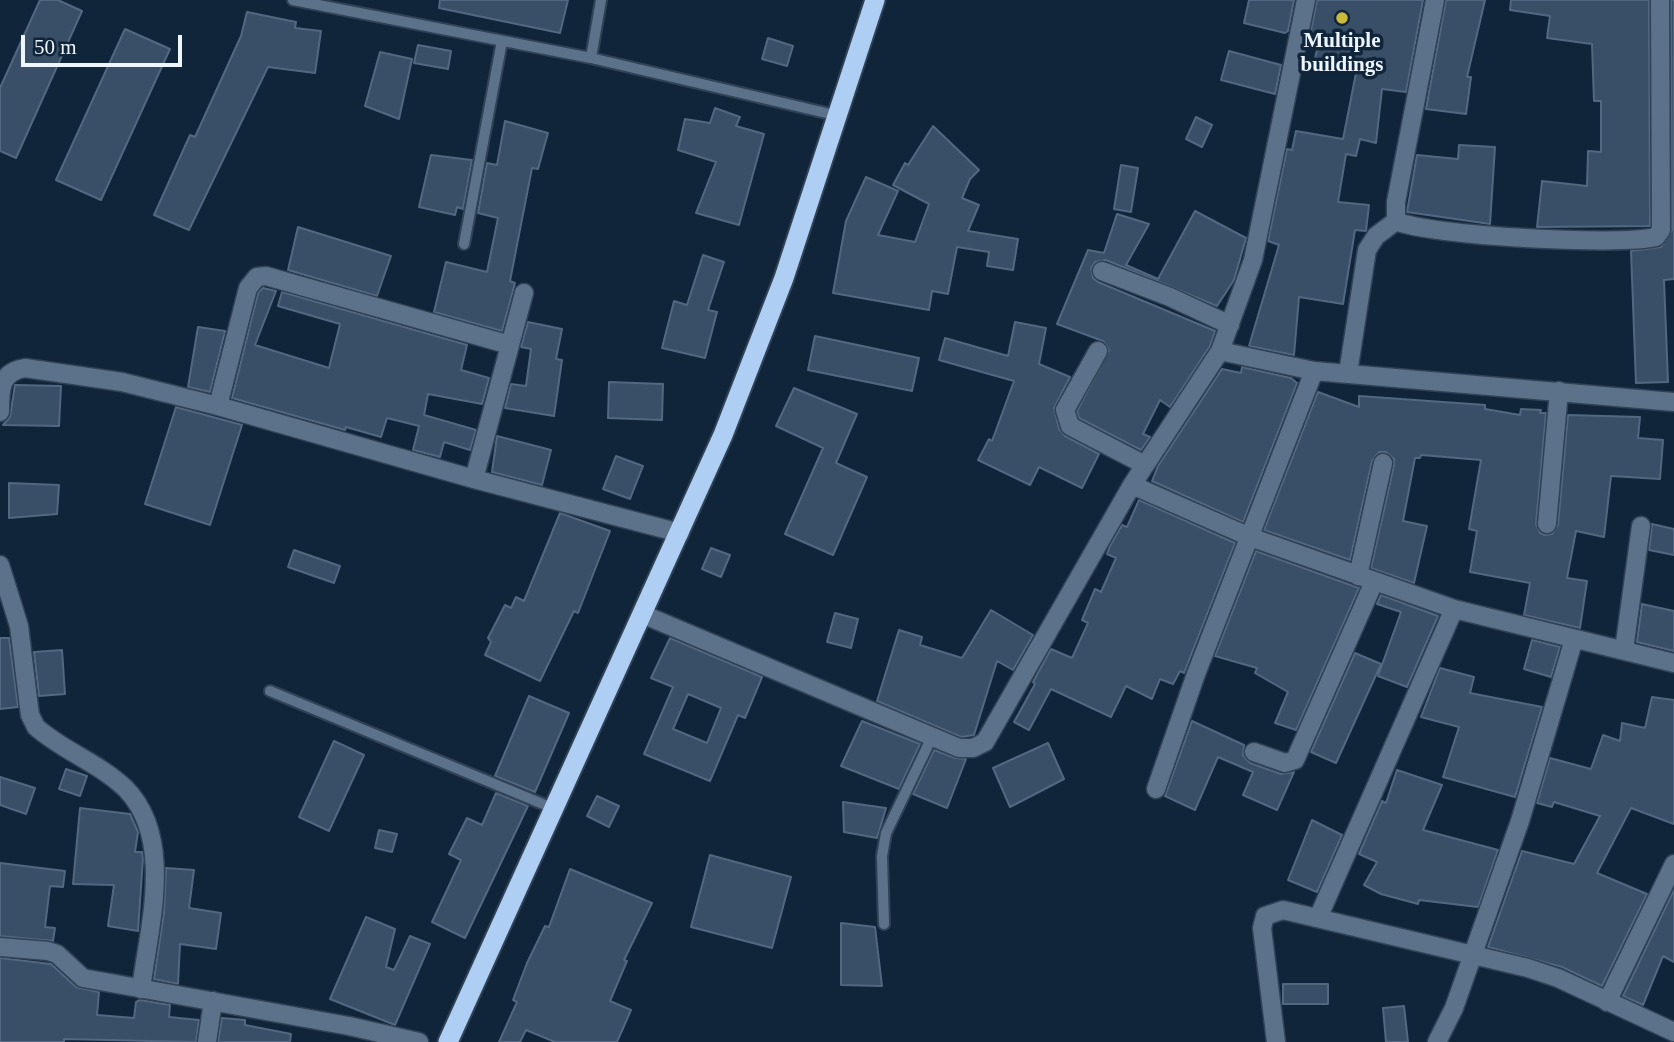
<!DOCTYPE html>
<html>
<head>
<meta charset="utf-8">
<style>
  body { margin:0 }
  #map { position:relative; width:1674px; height:1042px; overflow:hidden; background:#11253a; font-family:"Times New Roman",serif }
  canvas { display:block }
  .scale { position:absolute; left:21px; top:35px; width:161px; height:32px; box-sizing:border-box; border:4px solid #edf5fe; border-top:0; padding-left:9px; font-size:21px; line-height:24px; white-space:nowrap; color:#edf5fe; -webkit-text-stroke:5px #11253a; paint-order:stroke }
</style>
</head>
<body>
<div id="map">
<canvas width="1674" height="1042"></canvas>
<div class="scale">50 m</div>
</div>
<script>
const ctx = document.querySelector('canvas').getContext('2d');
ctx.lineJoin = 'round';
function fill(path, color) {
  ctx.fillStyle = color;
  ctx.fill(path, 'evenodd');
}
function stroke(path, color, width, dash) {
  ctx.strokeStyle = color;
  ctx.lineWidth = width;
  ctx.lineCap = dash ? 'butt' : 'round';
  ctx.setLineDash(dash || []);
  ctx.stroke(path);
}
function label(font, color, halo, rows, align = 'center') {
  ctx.font = font + ' "Times New Roman",serif';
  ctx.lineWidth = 7;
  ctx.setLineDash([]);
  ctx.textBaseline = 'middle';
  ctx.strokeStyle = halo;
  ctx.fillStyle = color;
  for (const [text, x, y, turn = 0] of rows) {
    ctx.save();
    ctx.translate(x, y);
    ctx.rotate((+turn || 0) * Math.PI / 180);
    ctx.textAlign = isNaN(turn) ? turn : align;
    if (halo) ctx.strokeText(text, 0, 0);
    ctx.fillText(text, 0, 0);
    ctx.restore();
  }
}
const building = new Path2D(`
  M40,0H58L82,11L16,158L0,151V88Z
  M440,0H568L560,33L439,8Z
  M1249,0H1294L1288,31L1285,33L1244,23Z
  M1317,0H1423L1406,92L1382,89L1376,143L1360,139L1356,156L1346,154L1338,202L1369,205L1366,231L1355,230L1343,304L1299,297L1294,355L1249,346L1279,245L1268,241L1287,149L1292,150L1296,131L1343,139L1357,68L1315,58L1320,38L1310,36Z
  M1446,0H1485L1467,77H1471L1466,114L1426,109Z
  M1511,0H1649L1650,226L1537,227L1542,181L1587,186L1588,151L1601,152V101H1594L1592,44L1547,38L1550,16L1510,10Z
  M1671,0H1674V279L1664,280L1668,382L1636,383L1631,251L1661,247L1672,230Z
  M247,12L296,22L295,28L321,31L315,73L268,67L189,230L154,215L190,135L195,137L241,36Z
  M125,29L170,49L101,200L56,180Z
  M768,38L793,46L787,66L762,59Z
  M418,45L451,51L448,69L414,63Z
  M1229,51L1281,65L1275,94L1221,80Z
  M380,52L412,59L399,119L365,106Z
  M715,108L740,117L736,126L764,134L739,225L696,213L716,162L678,150L685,119L710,123Z
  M1196,117L1212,125L1202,147L1186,139Z
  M505,121L548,133L538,169L532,168L510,281L515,283L502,331L434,312L446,262L487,272L498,218L478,213L487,163L497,165Z
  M933,126L979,170L970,179L962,198L979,205L968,231L1018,239L1013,270L987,266L989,252L957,247L948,294L932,291L929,310L833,293L846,221L866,177L898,191L878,235L915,242L929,204L893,185L905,163L908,165Z
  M1459,145L1495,147L1490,224L1407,212L1417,155L1458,159Z
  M431,155L472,160L463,209L457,207L455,215L419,207Z
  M1121,165L1138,168L1131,212L1114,209Z
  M1195,211L1246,238L1234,280L1217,306L1106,260L1095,262L1091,268L1093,278L1098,282L1215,331L1210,346L1170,407L1160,400L1143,434L1150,437L1141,450L1079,418L1077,411L1109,350L1103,341L1057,324L1088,250L1104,253L1117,214L1149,224L1126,265L1158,279Z
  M298,227L391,256L377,296L288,270Z
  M703,255L724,262L708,310L717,312L705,358L662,348L674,301L687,305Z
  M263,288L276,291L255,345L329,368L340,324L278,306L282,292L467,345L461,370L489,378L482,404L428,394L424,415L476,430L470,450L444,442L440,457L413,450L419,426L387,418L381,437L346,427L345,430L232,398L258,293Z
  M528,322L562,329L556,359L562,360L554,416L505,408L511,384L526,386L531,349L521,347Z
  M1015,322L1046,328L1039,364L1070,377L1054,408L1059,429L1065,436L1099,454L1082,488L1039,467L1030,485L978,460L989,439L992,441L1014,381L939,360L945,338L1008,356Z
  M198,327L225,331L210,392L188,387Z
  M815,336L919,358L912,391L808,370Z
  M1242,367L1291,378L1297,383L1243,522L1152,481L1158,466L1222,369L1241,373Z
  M609,382L663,384L662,420L608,418Z
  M15,385L61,386L59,426L3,425L10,417Z
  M794,388L857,414L836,463L867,477L833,555L785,534L823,448L776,426Z
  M1318,392L1359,407V396L1485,405V409L1520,415L1521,409L1541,410L1540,413H1546L1536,524L1540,533L1545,535L1552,534L1558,525L1568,415L1640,417L1638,438L1663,440L1660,479L1611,476L1604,537L1576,531L1567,578L1587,581L1580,628L1524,615L1530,583L1470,572L1477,531L1469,529L1481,460L1421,455L1420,458H1415L1403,521L1427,526L1414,583L1371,568L1394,465V459L1386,452H1379L1372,461L1350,560L1264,530Z
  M176,407L242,425L210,525L145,504Z
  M497,436L551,450L542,485L492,472Z
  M616,456L643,466L630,499L603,489Z
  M9,483L59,485L57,514L9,518Z
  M1139,500L1235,543L1184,673L1180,671L1173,684L1160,679L1152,699L1126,686L1111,717L1051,689L1029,730L1014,722L1035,684L1033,682L1051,649L1072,658L1088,623L1082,620L1095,589L1101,592L1116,558L1107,554L1110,546L1122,525L1127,527Z
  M560,513L610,531L578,613L574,611L540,681L485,655L491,642L488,638L505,605L511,608L516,597L524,601Z
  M1652,524L1674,529V555L1649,550Z
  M711,548L730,555L721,577L702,569Z
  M294,550L340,566L334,583L288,567Z
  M1256,551L1359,588L1296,730L1275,723L1288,692L1255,673L1257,668L1215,656Z
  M1381,595L1438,616L1407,687L1378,676L1401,612L1377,604Z
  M1642,604L1674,611V651L1637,642Z
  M991,610L1033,635L1013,670L997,661L974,735L961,737L877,701L899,630L922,637L920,645L962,658Z
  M835,613L858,619L851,648L827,642Z
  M0,638H9L18,707L0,709Z
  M670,638L762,677L745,718L738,715L710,781L644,754L673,687L651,678ZM688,694L721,708L707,743L673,729Z
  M1532,640L1560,647L1551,677L1524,669Z
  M62,650L65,694L39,696L34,652Z
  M1355,653L1381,664L1336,763L1311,752Z
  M1440,668L1474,677L1470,693L1542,707L1515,797L1443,777L1459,727L1421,717Z
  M529,696L569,713L535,792L495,776Z
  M1652,697L1674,700V824L1631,808L1597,873L1647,894L1602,986L1562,967L1488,947L1522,851L1574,864L1600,816L1554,802L1552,807L1537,803L1550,758L1591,769L1603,735L1620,741L1622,723L1645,728Z
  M862,721L920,744L899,789L841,766Z
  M1192,721L1244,745L1243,755L1250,763L1281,774L1294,772L1277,810L1243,795L1253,772L1218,757L1195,810L1165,796Z
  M334,741L364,755L329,831L299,817Z
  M1048,743L1064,779L1010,807L993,768Z
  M934,750L955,758L966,759L947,808L913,794Z
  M66,769L87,776L80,796L59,789Z
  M1397,770L1442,785L1423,830L1498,850L1478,907L1419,900L1418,904L1381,894L1364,885L1377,862L1359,854L1382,801L1386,803Z
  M0,777L35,788L26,814L0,805Z
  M496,793L528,806L465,938L432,922L461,860L449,854L467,818L482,825Z
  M597,796L619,806L609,827L587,816Z
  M843,802L886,808L877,838L844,832Z
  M80,808L130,814L138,832L135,852H142L143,858L138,931L108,926L114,885L73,884Z
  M1312,820L1342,835L1317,892L1288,880Z
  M379,830L397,834L392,852L375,848Z
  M710,855L791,877L772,948L691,927Z
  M0,863L65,871L63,887L50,886L45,927L55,928L53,941L0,936Z
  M166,868L194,870L189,908L221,913L216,949L180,944L178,984L154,979L164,912Z
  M570,869L652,903L624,960L627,961L610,1001L631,1010L617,1042H555L526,1030L520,1042H499L517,1002L513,1000L527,963L545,926L549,927Z
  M1674,890V962L1663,956L1643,1005L1623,996Z
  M366,917L395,929L386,967L394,970L410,936L430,944L395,1025L330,999Z
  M841,923L875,927L882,986L841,985Z
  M0,958L51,964L76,987L99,992L97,1015L134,1018L136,1002L140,1000L170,1005L169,1017L199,1020L196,1042L64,1039V1042H0Z
  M1283,984H1328V1004H1283Z
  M1404,1006L1408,1042H1386L1383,1008Z
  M222,1018L245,1020V1025L291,1034L290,1042H218Z`);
fill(building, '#394f67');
stroke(building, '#526882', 2);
const service = new Path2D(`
  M293,0L591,58L839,116
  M591,58L601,0
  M464,244L502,41
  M270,691L555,809
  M884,924L882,856L886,833L932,737`);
const minor = new Path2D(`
  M1435,0L1396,202V221C1430,236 1619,246 1656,237L1661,230L1660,0
  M1102,271L1170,297L1230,325
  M1098,351L1065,410L1070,426L1145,465
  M1220,351L1314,371L1674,402
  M1348,373L1367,250L1376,236L1396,221
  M218,406L248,288L257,277L266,276L510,345
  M0,412C0,389 0,372 25,368L122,382L218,406L474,479L680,533
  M474,479L524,293
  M1132,485L1250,537L1454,609L1674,663
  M1547,524L1559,391
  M0,565L19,626L30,715L36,727C63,751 99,763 125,788C175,838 149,926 141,989
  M1358,576L1383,463
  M642,614L959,748H973L985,742L1132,485L1220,351L1253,260L1306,0
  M1624,650L1641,526
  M1254,752L1285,763L1295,760L1374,582
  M1156,789L1196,674L1314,371
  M1318,918L1454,609
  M0,947L48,951L57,954L83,978L349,1026L419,1042
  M1607,1002L1674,864
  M207,1042L213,1001
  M1276,1042L1262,928L1265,916L1283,910L1528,968L1558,978L1674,1032
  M1437,1042L1454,1008L1520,821L1574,639`);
const trunk = new Path2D(`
  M448,1042L723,435L784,278L875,0`);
stroke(service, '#304255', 14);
stroke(minor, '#304255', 21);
stroke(trunk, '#304255', 23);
stroke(service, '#5c718a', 10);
stroke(minor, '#5c718a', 18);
stroke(trunk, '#aecef4', 19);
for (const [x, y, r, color] of [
  [1342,18,7,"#caba3a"]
]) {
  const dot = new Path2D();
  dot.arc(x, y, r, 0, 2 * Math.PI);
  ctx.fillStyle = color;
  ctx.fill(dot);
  stroke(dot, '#11253a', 2.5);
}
label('bold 21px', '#edf5fe', '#11253a', [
  ["Multiple",1342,42],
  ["buildings",1342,66]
]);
</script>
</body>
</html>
